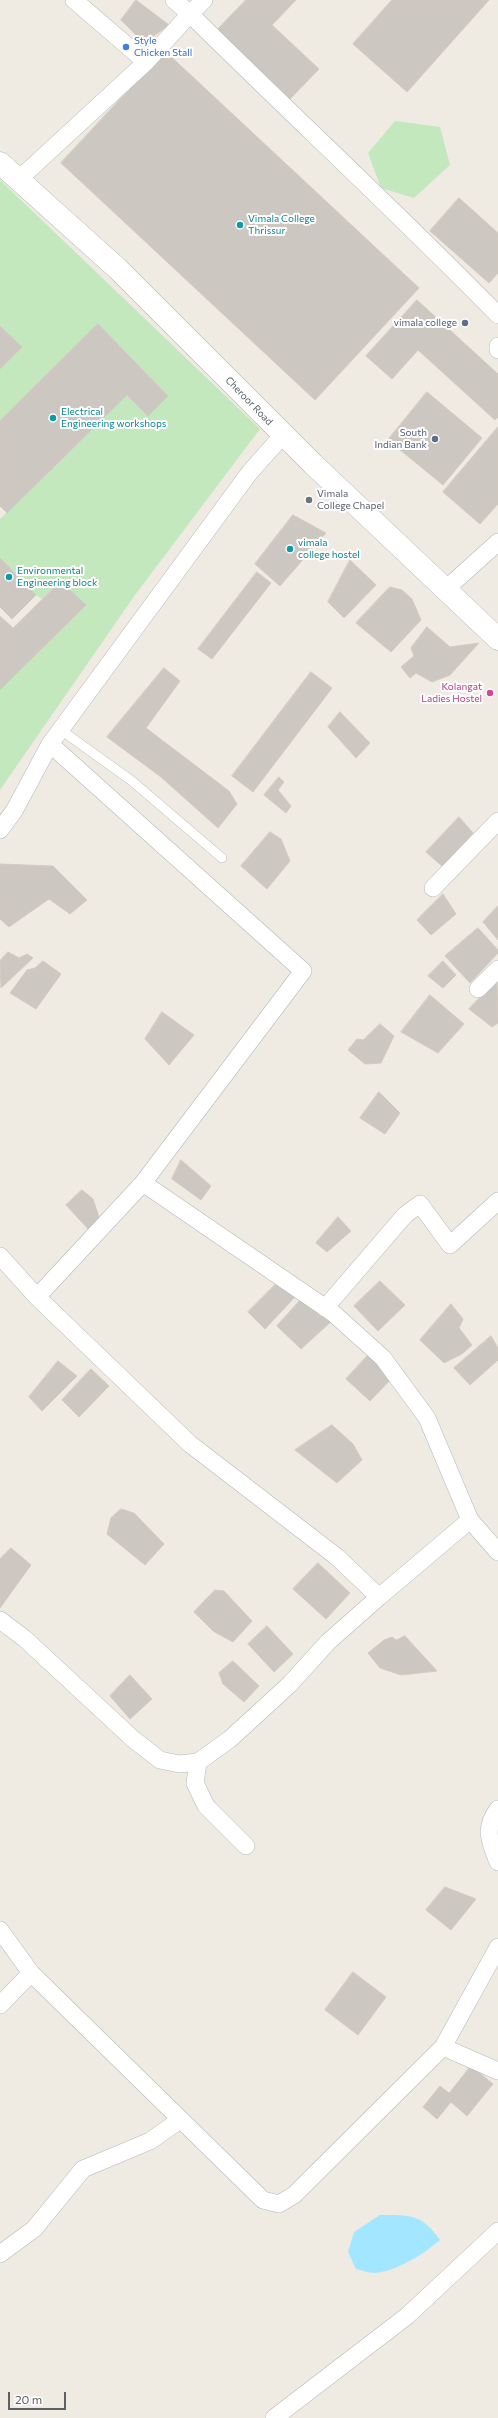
<!DOCTYPE html>
<html>
<head>
<meta charset="utf-8">
<style>
  body { margin:0 }
  #map { position:relative; width:498px; height:2418px; overflow:hidden; background:#efeae2; font-family:Commissioner,sans-serif }
  canvas { display:block }
  .scale { position:absolute; left:8px; top:2392px; width:58px; height:18px; box-sizing:border-box; border:2px solid #5b6164; border-top:0; padding-left:5px; font-size:12px; line-height:14px; white-space:nowrap; color:#5b6164; -webkit-text-stroke:3px #fff; paint-order:stroke }
</style>
</head>
<body>
<div id="map">
<canvas width="498" height="2418"></canvas>
<div class="scale">20 m</div>
</div>
<script>
const ctx = document.querySelector('canvas').getContext('2d');
ctx.lineJoin = 'round';
function fill(path, color) {
  ctx.fillStyle = color;
  ctx.fill(path, 'evenodd');
}
function stroke(path, color, width, dash) {
  ctx.strokeStyle = color;
  ctx.lineWidth = width;
  ctx.lineCap = dash ? 'butt' : 'round';
  ctx.setLineDash(dash || []);
  ctx.stroke(path);
}
function label(font, color, halo, rows, align = 'center') {
  ctx.font = font + ' Commissioner,sans-serif';
  ctx.lineWidth = 4;
  ctx.setLineDash([]);
  ctx.textBaseline = 'middle';
  ctx.strokeStyle = halo;
  ctx.fillStyle = color;
  for (const [text, x, y, turn = 0] of rows) {
    ctx.save();
    ctx.translate(x, y);
    ctx.rotate((+turn || 0) * Math.PI / 180);
    ctx.textAlign = isNaN(turn) ? turn : align;
    if (halo) ctx.strokeText(text, 0, 0);
    ctx.fillText(text, 0, 0);
    ctx.restore();
  }
}
fill(new Path2D(`
  M395,121L440,127L450,165L414,198L381,188L368,153Z
  M0,180L260,429L135,595L0,790V690L86,605L61,581L42,599L36,595L0,558V519L127,395L148,416L168,396L98,325L0,421V369L22,347L0,326Z`), '#c4e8bd');
fill(new Path2D(`
  M380,2215C410,2215 422,2214 440,2240C425,2253 396,2272 374,2273C369,2273 361,2270 356,2269L348,2252L354,2232Z`), '#a2e7ff');
const building = new Path2D(`
  M136,0L169,25L144,43L121,20Z
  M246,0H296L272,25L319,69L290,99L217,30Z
  M392,0H489L407,92L353,44Z
  M165,51L419,288L315,400L61,163Z
  M459,198L498,233V273L489,283L430,231Z
  M417,300L498,374V417L495,420L418,350L392,379L366,356Z
  M98,324L168,396L148,416L127,395L7,513L0,506V421Z
  M0,326L22,347L0,369Z
  M427,392L482,438L443,485L388,440Z
  M498,427V504L480,524L443,492Z
  M293,515L326,533L280,586L255,564Z
  M0,558L36,595L12,619L0,607Z
  M350,560L376,585L344,618L328,602Z
  M257,572L271,583L212,659L198,649Z
  M61,581L86,605L0,690V616L13,628Z
  M390,587L402,590L412,599L421,620L391,652L356,623Z
  M427,627L450,647L479,643L450,675L432,682L416,673L410,678L401,667L414,656L411,648Z
  M164,668L180,681L146,728L229,791L237,804L218,828L161,777L107,737Z
  M311,672L332,688L253,792L232,776Z
  M340,712L370,743L356,758L328,727Z
  M279,777L284,782L278,790L291,806L286,813L264,795Z
  M459,817L473,833L443,867L426,852Z
  M270,832L281,839L290,861L267,889L241,866Z
  M0,864L53,866L87,900L70,914L49,899L9,927L0,919Z
  M443,894L456,914L431,935L417,920Z
  M498,906V940L483,922Z
  M478,928L498,950V953L470,983L445,956Z
  M8,952L19,958L27,954L33,958L1,988L0,961Z
  M43,961L61,974L36,1009L10,993L27,970L35,968Z
  M443,961L456,975L443,988L428,976Z
  M497,980L498,1023L492,1027L469,1009Z
  M430,995L464,1024L438,1053L401,1032Z
  M162,1012L194,1035L169,1065L145,1039Z
  M380,1024L394,1036L381,1063L365,1064L348,1050L357,1039L363,1040Z
  M379,1092L400,1113L385,1134L360,1118Z
  M181,1160L211,1186L201,1200L172,1179Z
  M82,1190L93,1199L100,1220L89,1230L66,1205Z
  M338,1217L351,1231L327,1252L316,1243Z
  M380,1281L405,1305L378,1331L354,1306Z
  M277,1283L295,1297L265,1329L248,1312Z
  M305,1295L335,1318L301,1349L277,1326Z
  M451,1304L463,1319L459,1328L472,1345L462,1354L444,1363L420,1340Z
  M491,1336L498,1348V1360L470,1385L454,1368Z
  M371,1352L395,1375L370,1401L346,1379Z
  M58,1361L77,1376L42,1411L29,1397Z
  M91,1369L109,1386L79,1417L62,1400Z
  M332,1425L353,1444L362,1460L337,1483L295,1450Z
  M121,1509L134,1513L164,1544L145,1565L107,1534L111,1518Z
  M11,1548L31,1565L0,1608V1559Z
  M318,1563L350,1593L326,1619L293,1589Z
  M215,1590L224,1591L252,1621L233,1642L213,1631L194,1612Z
  M267,1626L293,1654L274,1672L248,1644Z
  M405,1636L437,1671L401,1675L380,1668L368,1653L384,1640L392,1637L396,1640Z
  M233,1661L259,1686L244,1702L223,1684L219,1673Z
  M130,1675L152,1699L130,1719L110,1696Z
  M445,1887L476,1899L451,1930L426,1910Z
  M353,1972L386,1997L358,2035L325,2010Z
  M471,2066L493,2084L467,2116L451,2102L437,2119L423,2107L440,2086L449,2093Z`);
fill(building, '#ccc7c1');
stroke(building, '#d4cac0', 1);
const lane = new Path2D(`
  M61,730L132,781L222,858`);
const street = new Path2D(`
  M74,0L146,62
  M204,0L190,14C292,115 398,213 498,315
  M18,180L146,62L190,14L174,0
  M498,346V350
  M446,589L498,542
  M0,830L14,811L50,744L250,472L283,435
  M433,888L498,821
  M478,989L498,969
  M143,1183L333,1313L383,1358L427,1418L470,1520
  M0,1256L37,1297L190,1444L337,1557L379,1597L470,1520L498,1552
  M37,1297L143,1183L303,971L50,744
  M325,1308L405,1215L420,1204L450,1245L498,1201
  M0,1620L24,1638L133,1739L160,1760L179,1764L198,1762L230,1739L290,1684L328,1642L379,1597
  M198,1762L195,1783L206,1806L246,1846
  M498,1809C483,1829 490,1842 498,1862
  M0,1930L31,1973L263,2200L279,2204L294,2195L443,2047
  M498,1947L443,2047L498,2071
  M0,2005L31,1973
  M0,2254L34,2229L83,2169L150,2141L180,2120
  M274,2418L407,2316L498,2231`);
const secondary = new Path2D(`
  M0,163L119,270L313,464L498,639`);
stroke(lane, '#b3b7bb', 10);
stroke(street, '#b3b7bb', 18);
stroke(secondary, '#b2b8bb', 23);
stroke(lane, '#fff', 9);
stroke(street, '#fff', 17);
stroke(secondary, '#fff', 22);
for (const [x, y, r, color] of [
  [126,47,4,"#3f7fe0"],
  [240,225,4,"#0f9aa8"],
  [465,323,4,"#5c6f8a"],
  [53,418,4,"#0f9aa8"],
  [435,439,4,"#5c6f8a"],
  [309,500,4,"#6b7280"],
  [290,549,4,"#0f9aa8"],
  [9,577,4,"#0f9aa8"],
  [490,693,4,"#d1479c"]
]) {
  const dot = new Path2D();
  dot.arc(x, y, r, 0, 2 * Math.PI);
  ctx.fillStyle = color;
  ctx.fill(dot);
  stroke(dot, '#fff', 1.5);
}
label('10px', '#366cbe', '#fff', [
  ["Style",134,41],
  ["Chicken Stall",134,53]
], 'left');
label('10px', '#0d838f', '#fff', [
  ["Vimala College",248,219],
  ["Thrissur",248,231],
  ["Electrical",61,412],
  ["Engineering workshops",61,424],
  ["vimala",298,543],
  ["college hostel",298,555],
  ["Environmental",17,571],
  ["Engineering block",17,583]
], 'left');
label('10px', '#4e5e75', '#fff', [
  ["vimala college",457,323],
  ["South",427,433],
  ["Indian Bank",427,445]
], 'right');
label('10px', '#5b6164', '#fff', [
  ["Cheroor Road",249,401,46]
]);
label('10px', '#5b616d', '#fff', [
  ["Vimala",317,494],
  ["College Chapel",317,506]
], 'left');
label('10px', '#b23c85', '#fff', [
  ["Kolangat",482,687],
  ["Ladies Hostel",482,699]
], 'right');
</script>
</body>
</html>
